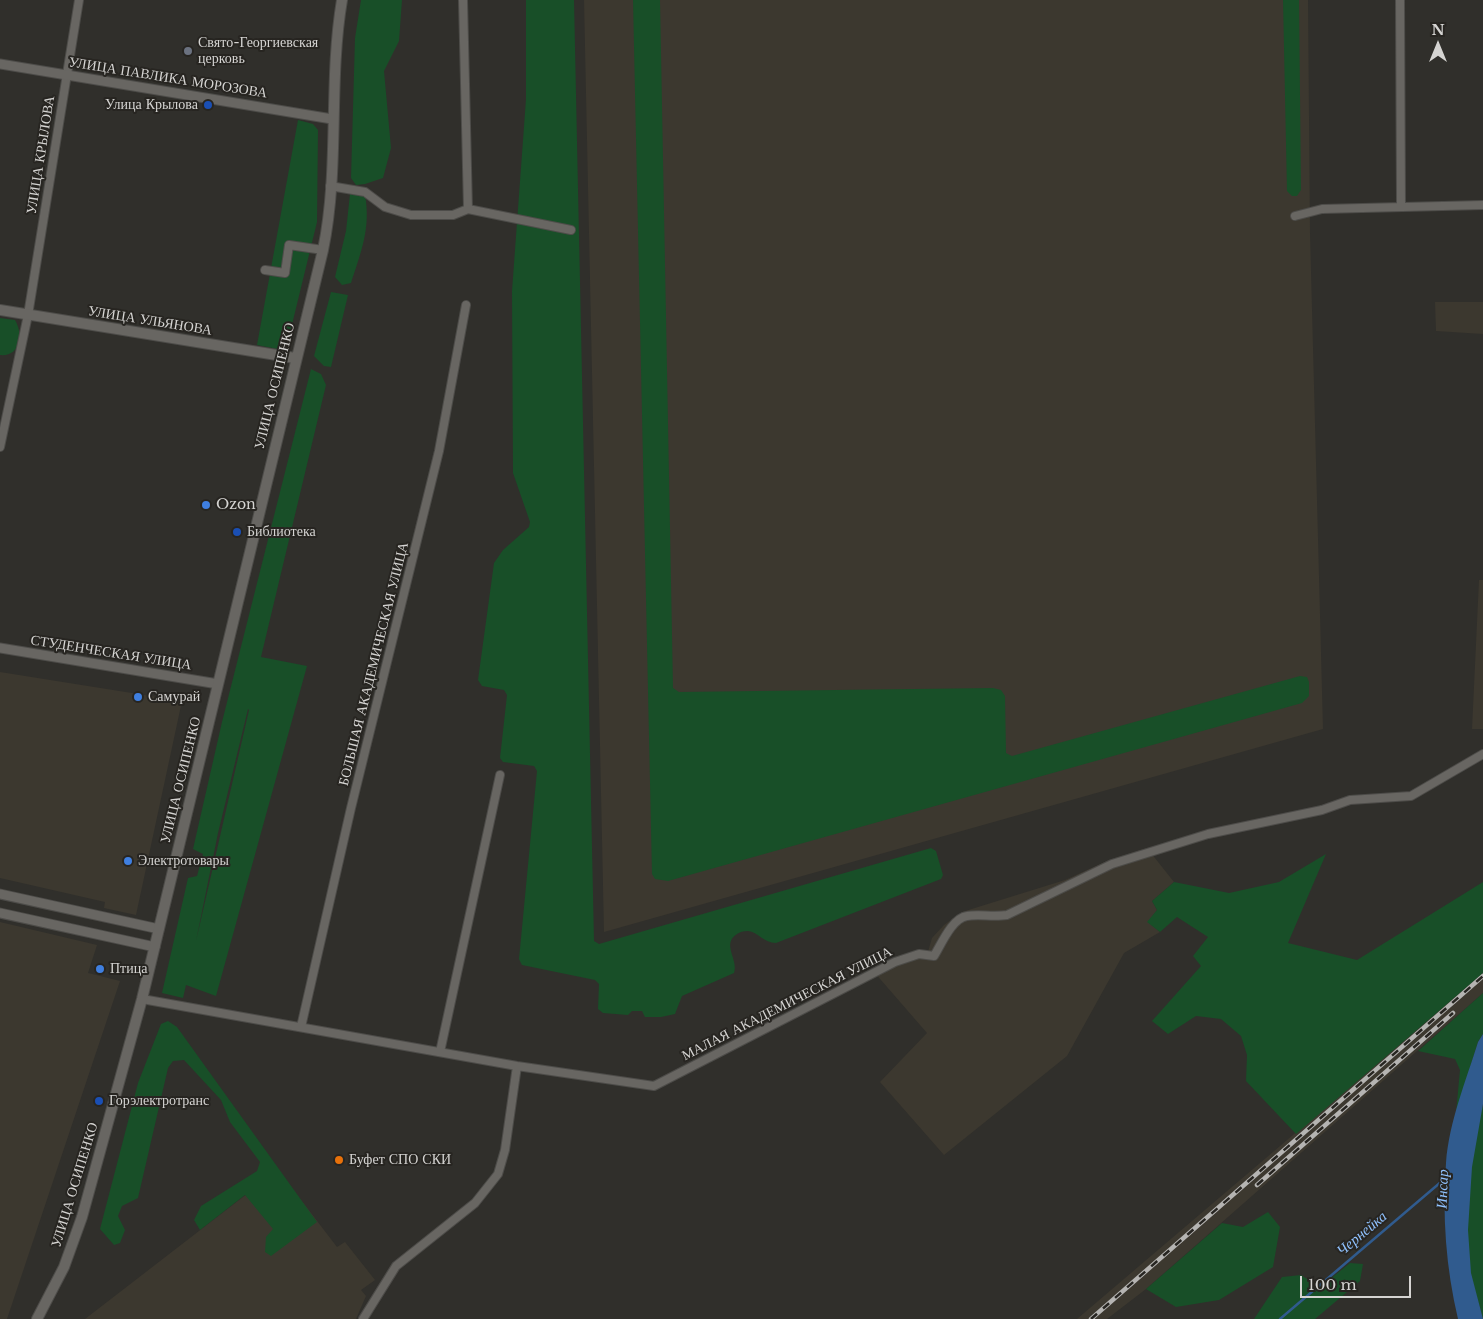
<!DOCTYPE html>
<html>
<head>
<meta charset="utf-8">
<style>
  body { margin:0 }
  #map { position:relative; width:1483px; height:1319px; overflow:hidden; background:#302f2b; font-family:"Libre Baskerville",serif }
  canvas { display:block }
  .north { position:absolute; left:1413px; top:20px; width:50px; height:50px; -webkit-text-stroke:4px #272521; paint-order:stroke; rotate:0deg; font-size:14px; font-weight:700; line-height:20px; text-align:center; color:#d5d4d2 }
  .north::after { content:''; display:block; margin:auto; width:18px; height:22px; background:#d5d4d2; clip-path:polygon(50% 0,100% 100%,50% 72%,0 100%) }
  .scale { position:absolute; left:1300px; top:1276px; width:111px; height:22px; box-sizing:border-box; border:2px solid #d5d4d2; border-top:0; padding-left:6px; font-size:15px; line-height:18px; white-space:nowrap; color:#d5d4d2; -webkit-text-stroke:4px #272521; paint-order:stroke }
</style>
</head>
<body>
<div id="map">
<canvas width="1483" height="1319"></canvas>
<div class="north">N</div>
<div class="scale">100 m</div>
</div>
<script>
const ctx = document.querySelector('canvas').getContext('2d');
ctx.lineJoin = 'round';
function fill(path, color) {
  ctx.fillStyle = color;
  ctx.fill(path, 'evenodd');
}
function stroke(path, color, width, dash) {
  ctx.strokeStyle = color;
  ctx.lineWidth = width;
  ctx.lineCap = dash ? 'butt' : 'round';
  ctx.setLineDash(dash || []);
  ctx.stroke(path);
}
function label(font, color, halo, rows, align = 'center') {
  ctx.font = font + ' "Libre Baskerville",serif';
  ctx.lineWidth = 4;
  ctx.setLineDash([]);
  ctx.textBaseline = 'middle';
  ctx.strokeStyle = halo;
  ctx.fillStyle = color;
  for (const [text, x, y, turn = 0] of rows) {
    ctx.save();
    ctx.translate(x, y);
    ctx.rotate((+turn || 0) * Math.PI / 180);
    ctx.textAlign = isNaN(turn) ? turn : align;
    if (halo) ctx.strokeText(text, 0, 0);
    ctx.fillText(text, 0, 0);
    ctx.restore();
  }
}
fill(new Path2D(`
  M584,0H1308L1310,233L1323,729L604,932Z
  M1435,302H1483V334L1436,331Z
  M1479,580H1483V729H1472Z
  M0,672L182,701L136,915L104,908L105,902L0,878Z
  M1147,848L1174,882L1152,901L1157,910L1148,922L1160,932L1124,953L1067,1056L944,1155L880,1082L927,1033L874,972L927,955L932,938L944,925L962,912L1065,880L1109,860Z
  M0,922L97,945L88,973L120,981L7,1319H0Z
  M1483,973V993L1146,1289L1107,1319H1077Z
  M278,1170L337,1247L345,1242L375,1280L361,1290L366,1296L356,1319H85Z`), '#3c382f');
fill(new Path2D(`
  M361,0H402L399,41L384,71L391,148L383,178L365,184L356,185L351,178L355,38Z
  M526,0H574L594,941L599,944L931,848L936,851L943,875L941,879L776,943C764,943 758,932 748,931C743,931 740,932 737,934C721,944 739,960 734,973L682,996L675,1014L661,1017H645L642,1011H632L628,1015L603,1013L598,1009L599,984L595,980L522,965L519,959L537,771L534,766L503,762L500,758L507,695L504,690L482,686L478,680L494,563L503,550L529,527L530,522L513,473L512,291L526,99Z
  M633,0H660L673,688L679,692L993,688L1001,690L1005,696L1006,753L1012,756L1300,676L1307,677L1309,682V696L1302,703L668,881L655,879L652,874Z
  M1283,0H1299L1301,190L1297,196H1292L1287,191Z
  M298,120L313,124L318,130L317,222L287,345L283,350L257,345Z
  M350,194L365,195C371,228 361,252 351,283L342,285L335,277L346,231Z
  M331,292L348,295L331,367L324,366L314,356Z
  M0,318L15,320C24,335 20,357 0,355Z
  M311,369L321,374L326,385L261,657L307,666L216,996L186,985L183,998L162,993L188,878L197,876L203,854L193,849L222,722ZM248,709L249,710L196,941L218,833Z
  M1326,854L1288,943L1357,960L1483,882V973L1296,1134L1246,1081L1247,1055L1241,1036L1221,1019L1196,1016L1168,1034L1152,1021L1201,966L1193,956L1208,937L1177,917L1160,932L1147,922L1157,910L1152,901L1174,882L1229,893L1279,882Z
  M1483,993V1034L1478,1042L1456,1113L1460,1070L1455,1059L1418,1051Z
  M168,1021L177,1027L317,1222L271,1256L265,1252L266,1237L273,1229L245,1195L200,1230L194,1220L201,1206L257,1171L260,1162L230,1122L221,1100L184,1060L173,1061L168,1068L138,1198L122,1206L118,1216L125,1230L120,1243L114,1245L100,1229L138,1083L161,1024Z
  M1483,1104V1319C1479,1304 1474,1289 1471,1275C1461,1227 1471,1151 1483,1104Z
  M1268,1212L1280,1227L1273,1267L1219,1300L1176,1307L1146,1289L1222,1223L1243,1227Z
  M1350,1263L1363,1264L1360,1281L1315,1319H1254L1282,1277L1301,1275L1320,1287Z`), '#184f28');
fill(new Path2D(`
  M1483,1034V1104L1472,1167L1468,1230L1471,1273L1483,1319H1458C1446,1269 1442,1215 1446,1163C1449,1122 1466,1081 1478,1042Z`), '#305b8e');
stroke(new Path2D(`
  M1280,1319L1448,1176`), '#305b8e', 2.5);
const minor = new Path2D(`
  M1400,0L1401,207
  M330,186L365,192L385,207L411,215H453L468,209L463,0
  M468,209L571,230
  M1295,216L1322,209L1483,205
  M265,270L285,273L289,245L323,250
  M0,447L28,315L79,0
  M142,999L517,1066L654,1086L895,962L919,954L934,956C941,945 952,918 967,916C978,914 994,917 1007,915L1112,864L1208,834L1322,810L1350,800L1411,796L1483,754
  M301,1027L351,808L439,451L466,305
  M440,1052L500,775
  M363,1319L396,1266L475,1203L498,1174L505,1150L517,1066`);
const tertiary = new Path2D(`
  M0,64L332,119
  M0,648L218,684
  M0,894L159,929
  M0,913L155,947`);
const secondary = new Path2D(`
  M0,310L295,358
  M37,1319L64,1267L82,1217L142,999L323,250C340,168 328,83 342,0`);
stroke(minor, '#4d4c49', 10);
stroke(tertiary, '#4d4c49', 11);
stroke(secondary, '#4d4c49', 12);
stroke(minor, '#686662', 8);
stroke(tertiary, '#686662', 9);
stroke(secondary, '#686662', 10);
const rail = new Path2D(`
  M1257,1185L1453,1013
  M1091,1319L1483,976`);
stroke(rail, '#b5b4b2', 4.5);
stroke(rail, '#272521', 2.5, [8]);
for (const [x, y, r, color] of [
  [188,51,5,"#6b7280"],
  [208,105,5,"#1a4fb4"],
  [206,505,5,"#3f7fe0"],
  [237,532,5,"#1a4fb4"],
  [138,697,5,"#3f7fe0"],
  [128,861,5,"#3f7fe0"],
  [100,969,5,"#3f7fe0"],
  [99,1101,5,"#1a4fb4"],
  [339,1160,5,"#e8710a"]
]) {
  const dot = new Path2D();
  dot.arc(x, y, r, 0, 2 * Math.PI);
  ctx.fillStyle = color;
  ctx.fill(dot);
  stroke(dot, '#272521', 2);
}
label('14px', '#d5d4d2', '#272521', [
  ["Свято-Георгиевская",198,43],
  ["церковь",198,59],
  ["Улица Крылова",198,105,"right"],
  ["Ozon",216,505],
  ["Библиотека",247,532],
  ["Самурай",148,697],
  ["Электротовары",138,861],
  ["Птица",110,969],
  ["Горэлектротранс",109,1101],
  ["Буфет СПО СКИ",349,1160]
], 'left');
label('14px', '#d5d4d2', '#272521', [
  ["УЛИЦА ПАВЛИКА МОРОЗОВА",168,78,9],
  ["УЛИЦА КРЫЛОВА",41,155,-81],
  ["УЛИЦА УЛЬЯНОВА",150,321,9],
  ["УЛИЦА ОСИПЕНКО",275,386,-76],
  ["СТУДЕНЧЕСКАЯ УЛИЦА",111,653,9],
  ["БОЛЬШАЯ АКАДЕМИЧЕСКАЯ УЛИЦА",374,664,-76],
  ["УЛИЦА ОСИПЕНКО",181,780,-76],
  ["МАЛАЯ АКАДЕМИЧЕСКАЯ УЛИЦА",787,1004,-27],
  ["УЛИЦА ОСИПЕНКО",75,1185,-73]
]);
label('italic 15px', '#90c2ff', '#272521', [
  ["Инсар",1443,1189,-88],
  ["Чернейка",1362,1234,-40]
]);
</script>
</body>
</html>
